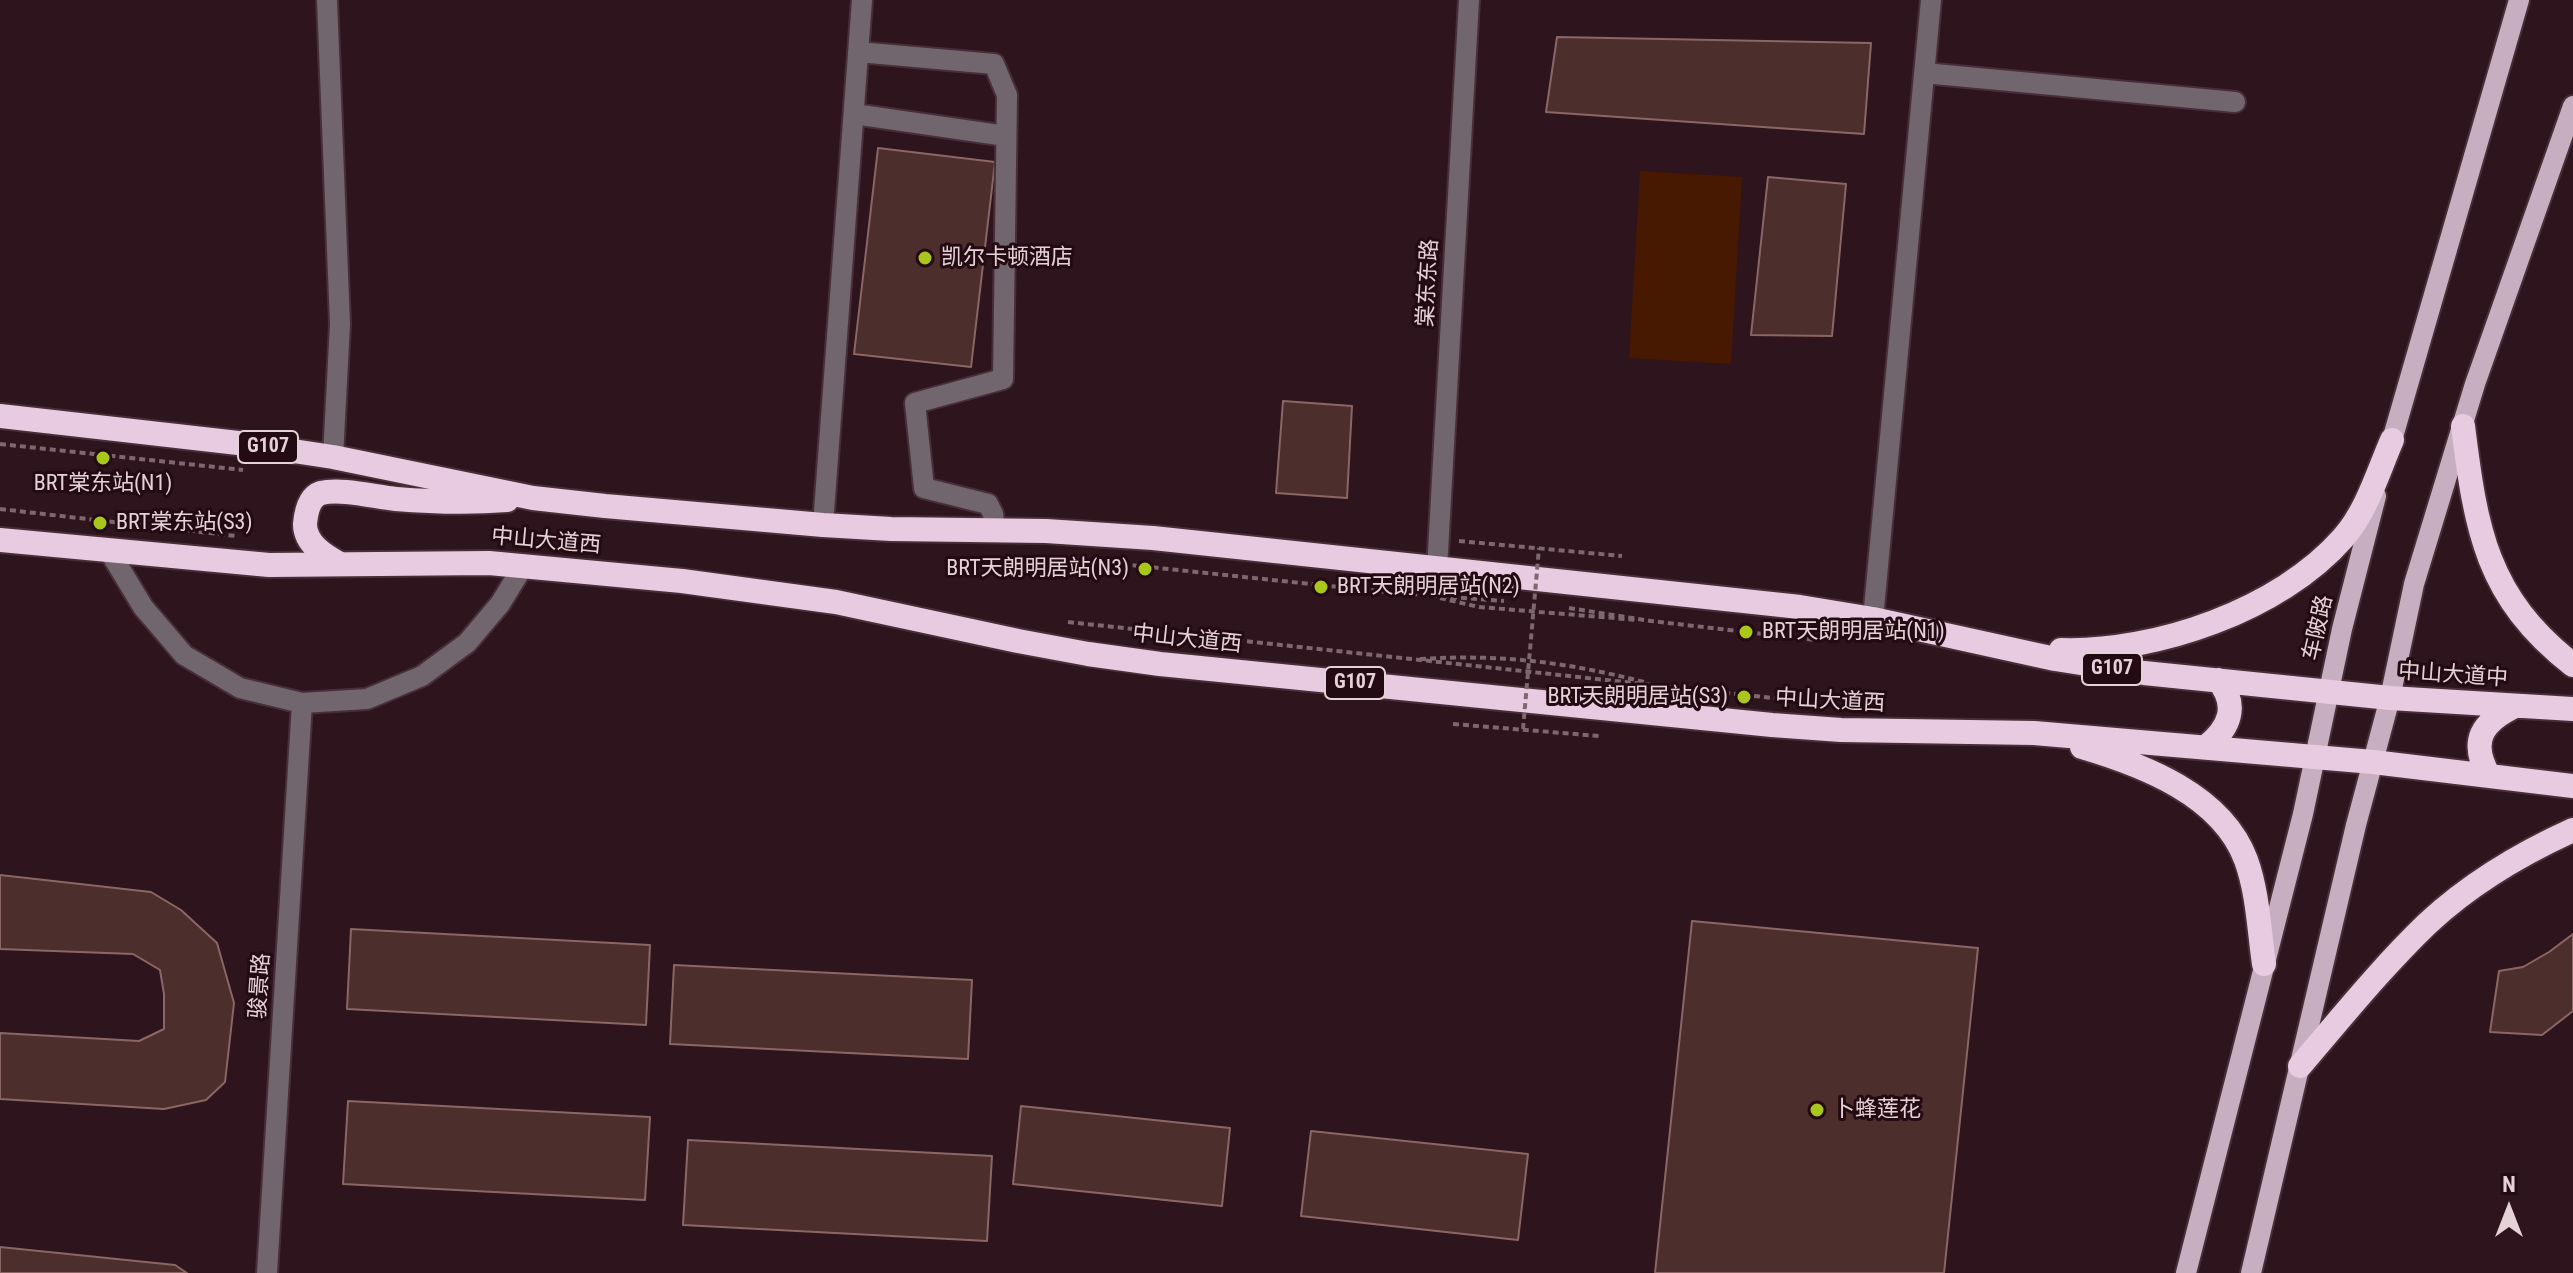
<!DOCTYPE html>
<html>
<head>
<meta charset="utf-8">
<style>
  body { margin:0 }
  #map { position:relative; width:2573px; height:1273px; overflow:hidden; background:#2e141d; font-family:"Roboto Condensed",sans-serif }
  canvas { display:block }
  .north { position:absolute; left:2469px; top:1169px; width:80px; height:80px; -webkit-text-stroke:6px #240b13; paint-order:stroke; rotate:0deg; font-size:22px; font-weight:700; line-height:32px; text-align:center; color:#e5d2d7 }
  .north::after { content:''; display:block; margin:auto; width:28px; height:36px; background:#e5d2d7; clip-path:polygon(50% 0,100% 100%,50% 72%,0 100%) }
</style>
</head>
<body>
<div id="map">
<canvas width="2573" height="1273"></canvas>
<div class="north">N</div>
</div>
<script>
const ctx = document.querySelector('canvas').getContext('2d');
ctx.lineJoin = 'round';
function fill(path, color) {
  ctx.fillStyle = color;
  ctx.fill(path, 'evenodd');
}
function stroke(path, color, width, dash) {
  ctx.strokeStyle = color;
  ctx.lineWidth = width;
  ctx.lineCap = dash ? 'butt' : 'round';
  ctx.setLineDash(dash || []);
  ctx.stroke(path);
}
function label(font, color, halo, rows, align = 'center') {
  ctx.font = font + ' "Roboto Condensed","Noto Sans SC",sans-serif';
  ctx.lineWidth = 6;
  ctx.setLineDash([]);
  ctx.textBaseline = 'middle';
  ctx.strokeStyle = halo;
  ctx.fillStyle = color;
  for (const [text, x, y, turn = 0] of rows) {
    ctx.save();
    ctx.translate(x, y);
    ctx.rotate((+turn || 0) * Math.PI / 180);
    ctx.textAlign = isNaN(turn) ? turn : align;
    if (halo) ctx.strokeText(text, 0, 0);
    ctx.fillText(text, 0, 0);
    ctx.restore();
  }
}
fill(new Path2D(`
  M1640,171L1742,177L1731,364L1629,358Z`), '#471900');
const building = new Path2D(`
  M1557,37L1871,43L1864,134L1546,112Z
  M878,148L995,162L971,367L854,354Z
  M1768,177L1846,184L1832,336L1751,335Z
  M1283,401L1352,406L1347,498L1276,493Z
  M0,875L151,892L181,910L217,943L234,1003L225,1082L206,1100L164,1109L0,1099V1033L139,1041L164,1029V994L160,970L133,954L0,949Z
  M1692,921L1978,948L1944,1273H1655Z
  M351,929L650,945L646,1025L347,1009Z
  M2573,934V1011L2542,1035L2490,1032L2499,971L2523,967L2549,952Z
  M674,965L972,980L968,1059L670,1044Z
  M348,1101L650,1117L645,1200L343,1184Z
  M1021,1106L1230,1128L1222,1206L1013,1184Z
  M1311,1131L1528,1154L1518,1240L1301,1216Z
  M688,1140L992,1156L987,1241L683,1225Z
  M0,1247L175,1265L187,1273H0Z`);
fill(building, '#4c2e2c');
stroke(building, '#8a6765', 2);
const minor = new Path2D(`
  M327,0L340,324L333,457
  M858,52L994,64L1007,95L1003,379L915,403L924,488L988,504L993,514L995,530
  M1924,73L2235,102
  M854,114L1006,136
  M823,525L862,0
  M108,549L143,607L184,655L240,688L302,703L367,699L422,676L467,643L500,604L524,565
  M1437,569L1469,0
  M1873,619L1931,0
  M267,1273L302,703`);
const major = new Path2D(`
  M2388,454L2519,0
  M2186,1273L2303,814L2342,629L2376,496
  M2251,1273L2356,825L2390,698L2414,584L2475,384L2573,106`);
const highway = new Path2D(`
  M0,416L247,444L333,457L533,498L605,506L823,525L891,529L1046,531L1153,538L1800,607L1873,619L2055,659L2144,673L2390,698L2573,709
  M2463,426C2476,530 2486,597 2573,665
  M0,540L269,565L489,563L682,581L836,602L1018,641L1088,654L1160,664L1772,725L1841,730L2034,733L2373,762L2573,786
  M340,564C325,556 305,544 305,524C306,513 309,497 321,493C341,488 375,497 396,499C433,502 470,503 507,500
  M2061,650C2155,653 2280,610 2343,538C2367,511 2378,472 2392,440
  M2082,747C2143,765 2222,795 2246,860C2258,893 2259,930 2264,964
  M2206,747C2230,728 2239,705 2218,680
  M2489,776C2469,741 2482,722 2515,706
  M2300,1066C2341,1018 2382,967 2428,923C2471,883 2520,854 2573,830`);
stroke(minor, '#482f37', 24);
stroke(major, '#482f37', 24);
stroke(highway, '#482f37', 28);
stroke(new Path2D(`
  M0,444L243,470
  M0,509L236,536
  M1459,541L1622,556
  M1073,559L1387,592L1504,601
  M1440,598L1479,607L1638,620
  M1569,608L1651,621L1816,640
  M1068,622L1810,702
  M1420,659C1501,654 1566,662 1644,682
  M1453,724L1599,736`), '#7e676f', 4, [6, 4]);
stroke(minor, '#71656e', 20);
stroke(major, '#c7aec0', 20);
stroke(highway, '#e9cbe1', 24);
stroke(new Path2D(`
  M1523,729L1539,548`), '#7e676f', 4, [6, 4]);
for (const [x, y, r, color] of [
  [925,258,8,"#a9c71a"],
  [103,458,8,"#a9c71a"],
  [100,523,8,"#a9c71a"],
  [1145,569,8,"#a9c71a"],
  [1321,587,8,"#a9c71a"],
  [1746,632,8,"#a9c71a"],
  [1744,697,8,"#a9c71a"],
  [1817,1110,8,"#a9c71a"]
]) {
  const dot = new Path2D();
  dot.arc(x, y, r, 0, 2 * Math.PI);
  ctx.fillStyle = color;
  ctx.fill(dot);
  stroke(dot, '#240b13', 3);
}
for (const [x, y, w] of [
  [268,447,60],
  [2112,669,60],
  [1355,683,60]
]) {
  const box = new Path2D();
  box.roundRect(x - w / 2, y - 16, w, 32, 6);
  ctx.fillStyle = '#240b13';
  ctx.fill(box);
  stroke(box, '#e5d2d7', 2);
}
label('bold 20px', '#e5d2d7', null, [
  ["G107",268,447],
  ["G107",2112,669],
  ["G107",1355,683]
]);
label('22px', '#e5d2d7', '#240b13', [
  ["凯尔卡顿酒店",941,258],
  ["BRT棠东站(N1)",103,484,"center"],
  ["BRT棠东站(S3)",116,523],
  ["BRT天朗明居站(N3)",1129,569,"right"],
  ["BRT天朗明居站(N2)",1337,587],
  ["BRT天朗明居站(N1)",1762,632],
  ["BRT天朗明居站(S3)",1728,697,"right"],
  ["卜蜂莲花",1833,1110]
], 'left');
label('22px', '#e5d2d7', '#240b13', [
  ["棠东东路",1429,283,-87],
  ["中山大道西",546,542,5],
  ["车陂路",2319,628,-77],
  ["中山大道西",1187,640,6],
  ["中山大道中",2453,676,4],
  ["中山大道西",1830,702,3],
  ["骏景路",261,986,-86]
]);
</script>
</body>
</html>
